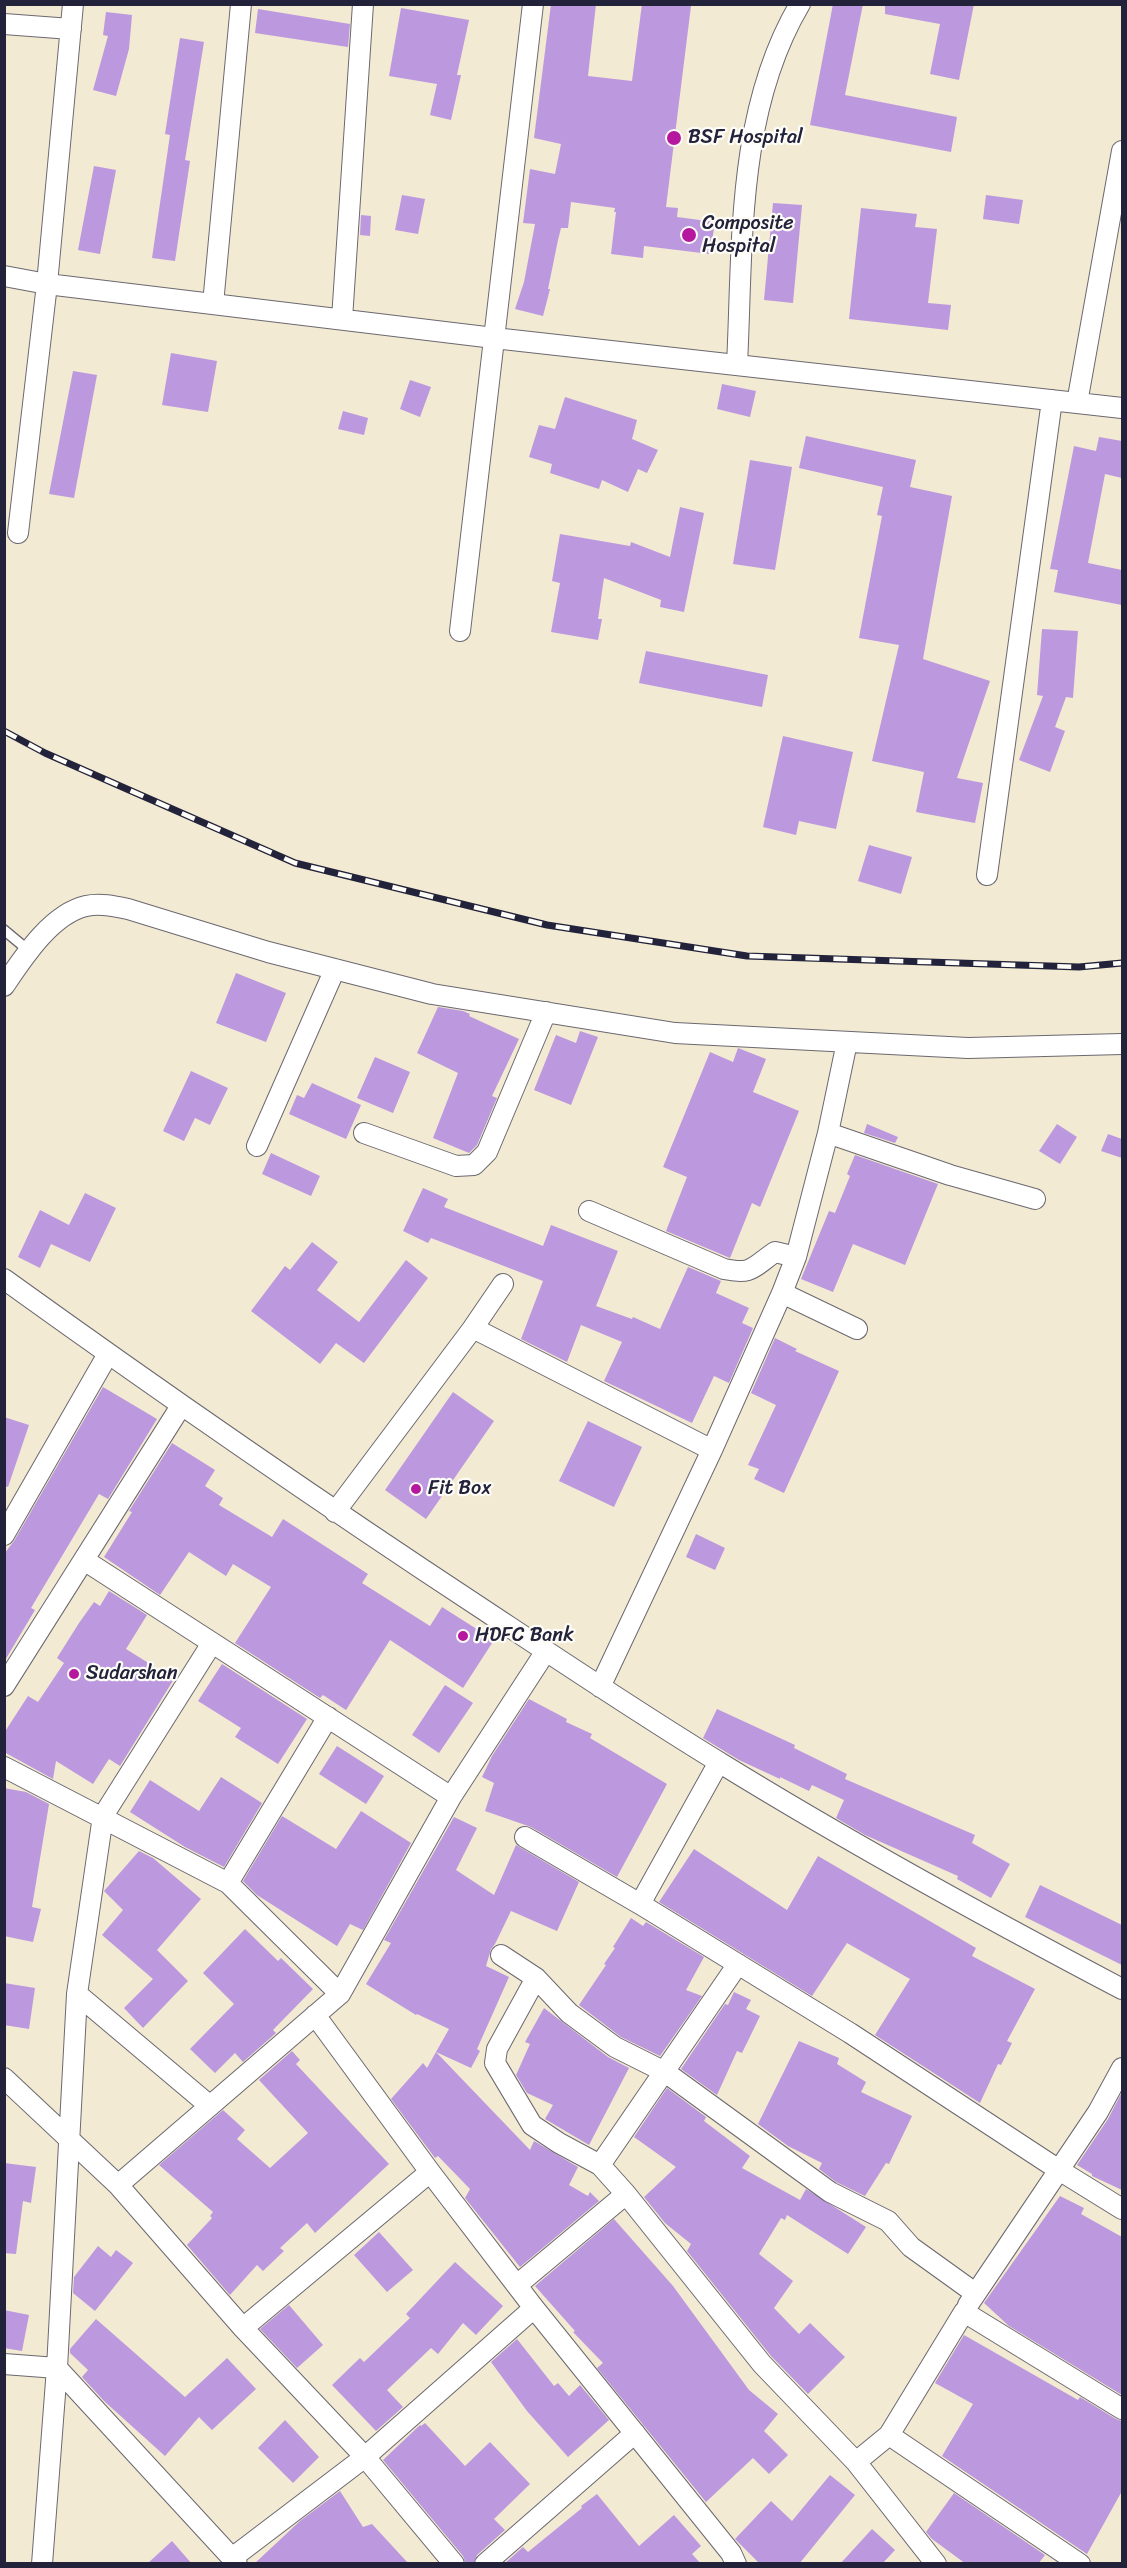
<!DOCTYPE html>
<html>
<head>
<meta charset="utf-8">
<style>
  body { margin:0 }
  #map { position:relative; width:1127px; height:2568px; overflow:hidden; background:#f2ead2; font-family:Sriracha,sans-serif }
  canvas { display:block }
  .frame { position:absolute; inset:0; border:6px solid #22223b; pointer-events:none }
</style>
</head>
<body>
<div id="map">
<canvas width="1127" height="2568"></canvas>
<div class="frame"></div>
</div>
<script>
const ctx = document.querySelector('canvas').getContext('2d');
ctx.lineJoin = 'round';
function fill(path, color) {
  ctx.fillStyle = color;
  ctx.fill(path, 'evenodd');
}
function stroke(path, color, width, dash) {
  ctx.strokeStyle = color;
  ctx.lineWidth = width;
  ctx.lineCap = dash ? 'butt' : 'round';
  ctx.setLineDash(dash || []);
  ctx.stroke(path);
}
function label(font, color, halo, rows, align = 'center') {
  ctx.font = font + ' Sriracha,sans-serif';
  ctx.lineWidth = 4.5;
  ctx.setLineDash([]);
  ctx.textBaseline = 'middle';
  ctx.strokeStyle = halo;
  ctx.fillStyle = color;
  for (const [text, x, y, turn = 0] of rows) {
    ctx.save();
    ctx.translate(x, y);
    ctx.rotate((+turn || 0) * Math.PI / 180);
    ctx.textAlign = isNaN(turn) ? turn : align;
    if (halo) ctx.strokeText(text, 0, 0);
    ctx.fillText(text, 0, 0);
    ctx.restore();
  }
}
fill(new Path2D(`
  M551,4H596L588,76L632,81L642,4L691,6L666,207L678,208L677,217L715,222L710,254L644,246L643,258L611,254L616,212H614L615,208L571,202L568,228H561L558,240L548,289H550L543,316L515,309L524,282L535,224L523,223L530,169L555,174L561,144L534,138Z
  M833,4H863L845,95L957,117L951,152L810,125Z
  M885,4H974L959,80L930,74L940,24L885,14Z
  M401,8L469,20L457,75H461L451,120L430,115L437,84L389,76Z
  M258,9L350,24L348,47L255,33Z
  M106,12L132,15L129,49L116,96L93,90L108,36L103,35Z
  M180,38L204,42L185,160L190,161L175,261L152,258L170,135L165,134Z
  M94,166L116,170L100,254L78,250Z
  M402,195L425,199L418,234L395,230Z
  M986,195L1023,200L1019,224L983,219Z
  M773,203L802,205L793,303L764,300Z
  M861,208L917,214L915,227L937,229L928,303L951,305L948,330L849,319Z
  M361,215L371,216L370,236L360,235Z
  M171,353L217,361L208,412L162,405Z
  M73,371L97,375L74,498L49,494Z
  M410,380L431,387L420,417L400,409Z
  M722,384L756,391L750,417L717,409Z
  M565,397L637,420L632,439L658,450L647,473L638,469L628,492L602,480L599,489L550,473L552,464L529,457L539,425L555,429Z
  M343,411L368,418L364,435L338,429Z
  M806,436L916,460L910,487L952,496L923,659L990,681L957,778L983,783L975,823L916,812L924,772L872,761L899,645L859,638L882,516L877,515L883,487L799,468Z
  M1099,437L1122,441V478L1105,474L1088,563L1122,570V605L1054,592L1058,570L1050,569L1074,446L1096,451Z
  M750,460L792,467L775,570L733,564Z
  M680,507L704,513L684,612L660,607L661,600L604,578L598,619H602L598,640L551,632L560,583L552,581L560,534L630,546L631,542L670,557Z
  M1042,629L1078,631L1073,698L1066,697L1055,727L1065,731L1050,772L1019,760L1043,696L1037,695Z
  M646,651L768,675L762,707L639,683Z
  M783,736L853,752L836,829L799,821L796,835L763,827Z
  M869,845L912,857L901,894L858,881Z
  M236,973L286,993L266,1042L216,1023Z
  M438,1007L463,1011L470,1014L469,1016L519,1039L492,1096L497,1098L477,1145L469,1153L433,1138L458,1073L417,1053Z
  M580,1031L598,1037L571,1105L534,1090L556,1035L576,1043Z
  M738,1048L766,1059L753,1092L799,1111L760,1207L752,1203L730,1258L666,1231L687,1177L663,1167L710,1052L733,1062Z
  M375,1057L410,1072L393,1113L357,1098Z
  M191,1071L228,1088L210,1125L195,1118L184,1141L163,1131Z
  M312,1083L361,1105L346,1139L289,1114L297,1095L304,1098Z
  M867,1124L898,1137L895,1143L864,1133Z
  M1057,1124L1077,1137L1060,1164L1039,1151Z
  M1108,1134L1122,1139V1158L1101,1151Z
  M271,1153L320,1176L311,1196L262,1174Z
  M855,1155L938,1184L905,1265L853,1244L833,1292L801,1279L829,1211L835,1213L850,1176L847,1174Z
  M423,1188L448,1199L444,1207L543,1246L551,1225L618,1251L596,1306L632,1319L633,1317L660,1329L688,1267L721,1281L716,1293L749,1308L742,1323L753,1328L729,1383L714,1376L692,1423L604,1381L622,1342L581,1325L567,1362L521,1339L543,1281L431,1238L428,1243L403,1231Z
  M85,1193L116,1208L90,1262L51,1244L40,1268L18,1257L40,1210L69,1225Z
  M312,1242L338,1262L317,1290L359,1322L406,1260L428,1278L364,1363L336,1343L320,1364L251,1311L285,1266L290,1270Z
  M775,1338L797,1349L795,1351L839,1371L784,1493L754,1479L759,1469L748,1465L776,1405L751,1393Z
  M103,1387L157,1419L108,1499L99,1494L31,1608L35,1610L4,1662V1554L14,1541Z
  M453,1392L494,1421L426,1519L385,1490Z
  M4,1417L29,1425L8,1487L4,1486Z
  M588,1421L642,1447L614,1507L559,1481Z
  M172,1443L215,1470L205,1486L223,1498L219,1505L272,1537L283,1519L368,1574L362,1583L430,1626L442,1607L494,1640L463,1688L390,1640L346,1710L323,1695L320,1698L235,1643L271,1587L233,1564L226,1576L189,1552L160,1595L104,1557L132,1512L129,1511Z
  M696,1534L725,1548L715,1570L686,1557Z
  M109,1591L147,1615L126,1649L174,1679L120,1766L109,1759L93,1784L56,1761L53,1779L4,1752V1733L28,1696L38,1702L64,1663L57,1658L79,1623L94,1602L100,1606Z
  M222,1664L307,1719L278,1764L235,1737L241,1728L198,1701Z
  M445,1685L473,1703L439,1753L412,1735Z
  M529,1699L567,1719L566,1722L592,1734L590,1738L667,1784L617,1877L531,1827L485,1811L494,1783L482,1777L492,1756Z
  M717,1709L795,1745L794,1748L847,1774L845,1779L975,1835L972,1843L1010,1864L991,1898L957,1879L958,1876L865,1835L836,1818L844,1800L812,1785L809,1791L780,1777V1779L739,1760L703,1738Z
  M337,1746L384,1776L366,1804L319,1774Z
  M221,1777L262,1803L224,1867L185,1847L130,1812L150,1780L199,1811Z
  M4,1788L26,1792L49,1804L32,1907L41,1909L33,1942L4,1936Z
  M361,1811L411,1843L363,1930L350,1924L337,1946L257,1895L243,1881L282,1816L336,1849Z
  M454,1817L477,1828L456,1870L494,1895L516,1845L579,1882L557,1931L511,1911L495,1944L491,1949L486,1966L509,1977L477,2049L480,2051L471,2068L436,2052L449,2029L417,2014L416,2015L366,1984L391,1943L384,1940Z
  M694,1849L787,1910L818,1856L976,1948L972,1956L1035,1989L1007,2041L1012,2043L1001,2065L998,2064L980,2103L875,2035L910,1979L847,1943L812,1996L659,1902Z
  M139,1851L153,1858L201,1899L157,1950L188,1981L143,2028L124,2008L153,1979L102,1935L123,1910L104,1891Z
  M1040,1885L1122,1925V1965L1025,1917Z
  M631,1918L643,1926L646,1922L704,1957L686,1990L702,1996L660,2056L621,2037L579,2005L606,1965L604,1964L615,1948L613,1947Z
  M245,1929L278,1961L281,1958L313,1989L273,2030L276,2033L243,2062L235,2053L215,2073L190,2049L234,2004L203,1973Z
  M4,1983L35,1988L29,2029L4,2025Z
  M734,1992L751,2000L746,2009L760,2016L742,2053L737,2051L717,2095L681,2069L725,2004L728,2005Z
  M544,2008L608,2057L629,2068L589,2145L545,2119L553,2105L527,2093L516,2075L530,2044L525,2042Z
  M799,2041L839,2058L837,2064L866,2082L861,2092L912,2116L889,2164L886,2163L865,2196L836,2182L819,2169L822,2163L788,2146L758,2124Z
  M292,2051L300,2060L296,2064L389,2164L315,2233L307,2223L280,2248L284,2251L263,2271L257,2265L230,2295L187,2245L212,2218L210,2216L213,2212L159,2165L223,2110L245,2130L237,2139L270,2168L308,2133L259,2080Z
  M436,2052L530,2150L534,2141L578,2167L569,2185L588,2196L590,2192L599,2201L520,2267L465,2198L470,2189L438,2156L435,2158L391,2099L423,2063L427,2068Z
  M667,2088L706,2117L704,2121L750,2156L742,2168L800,2200L806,2189L866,2227L848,2254L787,2215L785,2220L781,2218L759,2254L793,2281L774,2308L799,2334L810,2323L845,2357L808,2394L771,2356L687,2251L691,2244L665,2223L644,2197L676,2167L634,2137Z
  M1122,2092V2190L1092,2176V2174L1077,2165L1108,2119Z
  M4,2163L36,2167L31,2203L23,2201L16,2254L4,2253Z
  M1060,2196L1084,2208L1081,2214L1122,2237V2395L1009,2326L984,2303Z
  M614,2219L673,2286L749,2390L778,2414L764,2431L788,2455L769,2474L753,2458L706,2502L597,2368L603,2363L573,2332L575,2331L535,2286Z
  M379,2232L413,2270L387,2292L354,2255Z
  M98,2246L111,2257L116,2250L133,2263L95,2311L73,2293L74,2277Z
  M455,2262L503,2306L476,2335L463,2323L438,2354L431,2348L387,2390L403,2407L376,2431L332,2385L360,2358L364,2362L410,2318L406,2314Z
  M289,2305L323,2345L297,2368L260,2329Z
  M4,2310L29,2315L22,2351L4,2348Z
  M96,2319L185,2397L227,2358L256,2389L212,2430L199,2417L165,2456L104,2401L82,2377L88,2370L70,2353V2349Z
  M964,2335L1078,2400L1080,2397L1116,2419L1122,2421V2491L1087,2554L942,2456L973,2404L935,2383Z
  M517,2339L554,2386L558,2383L569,2396L580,2385L609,2420L568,2457L527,2411L491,2362Z
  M285,2420L319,2457L293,2483L258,2448Z
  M425,2423L465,2466L490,2442L530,2484L494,2519L505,2530L477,2555L473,2564H466L463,2556L383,2460L420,2425L421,2426Z
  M830,2475L855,2495L799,2564H760L735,2539L771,2501L792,2521Z
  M340,2491L363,2527L372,2524L408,2563L254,2564L300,2521Z
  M954,2493L1045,2555L1038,2564H966L932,2539L926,2532Z
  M597,2494L639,2546L674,2515L701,2546L692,2554L701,2564H504L523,2547L528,2552L582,2508L581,2506Z
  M872,2529L895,2550L882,2564H840Z
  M172,2541L192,2564H147Z`), '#bc98df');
const lane = new Path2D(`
  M4,930L28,950`);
const street = new Path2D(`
  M73,4L47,284L494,338L1122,408
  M4,24L71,29
  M4,276L47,284L18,533
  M213,304L241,4
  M342,319L363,4
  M737,365C743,245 736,112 800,4
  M1077,403L1122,151
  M460,631L533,4
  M987,875L1052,400
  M4,986C23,958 51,914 86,906C100,903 114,906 128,909L268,952L432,994L675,1033L968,1048L1122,1044
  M364,1133L456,1166L474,1165L487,1152L546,1012
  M828,1133L950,1175L1035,1199
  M257,1146L335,969
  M589,1211L724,1269C753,1275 753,1267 775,1252L796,1257
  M4,1279C161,1392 320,1502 481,1608C561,1661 640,1714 722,1764C852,1844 987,1918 1122,1989
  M503,1284L473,1328L712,1450
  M782,1293L857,1329
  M335,1512L473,1328
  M4,1535L108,1354
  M84,1560L451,1797
  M4,1686L181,1406
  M600,1687L712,1450L782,1293L796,1257L828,1133L847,1042
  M719,1762L640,1904L850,2033L1059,2170L1122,2209
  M4,1767L228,1883L340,1994
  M525,1837L640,1904
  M228,1883L328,1717
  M501,1955L536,1978L569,2013L615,2047L665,2072L830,2192L888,2221L911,2247L975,2293
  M738,1964L600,2165L626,2194L762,2364L856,2462L889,2435
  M536,1978L497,2049L495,2063L532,2125L559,2143L600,2165
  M77,1994L210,2106
  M315,2015L430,2172L534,2308L731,2553L736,2564
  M4,2078L118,2185L243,2328L365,2457L454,2564
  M118,2185L340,1994L451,1797L546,1651
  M517,2285L626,2194
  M968,2305L1098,2112L1122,2068
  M243,2328L430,2172
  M4,2364L57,2368L232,2558
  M856,2462L936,2564
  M42,2564L57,2368L77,1994L103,1816L212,1643
  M237,2564L232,2558L365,2457L534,2308
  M485,2564L635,2433
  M1080,2564L889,2435L964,2312L1122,2409`);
stroke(lane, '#6b6870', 12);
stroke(street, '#6b6870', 22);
stroke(lane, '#fff', 9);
stroke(street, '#fff', 20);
const rail = new Path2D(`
  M4,731L45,753L295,863L547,925L747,956L1079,967L1122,963`);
stroke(rail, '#22223b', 7);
stroke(rail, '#fdfcf7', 4.5, [14]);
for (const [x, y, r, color] of [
  [674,138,8,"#b5179e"],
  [689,235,8,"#b5179e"],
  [416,1489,6,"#b5179e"],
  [463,1636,6,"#b5179e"],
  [74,1674,6,"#b5179e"]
]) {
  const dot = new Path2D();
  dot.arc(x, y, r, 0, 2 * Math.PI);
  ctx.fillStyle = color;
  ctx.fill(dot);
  stroke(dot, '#fdfcf7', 2);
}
label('20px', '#22223b', '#fdfcf7', [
  ["BSF Hospital",688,138],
  ["Composite",702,224],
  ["Hospital",702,247],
  ["Fit Box",428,1489],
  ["HDFC Bank",475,1636],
  ["Sudarshan",86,1674]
], 'left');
</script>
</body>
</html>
